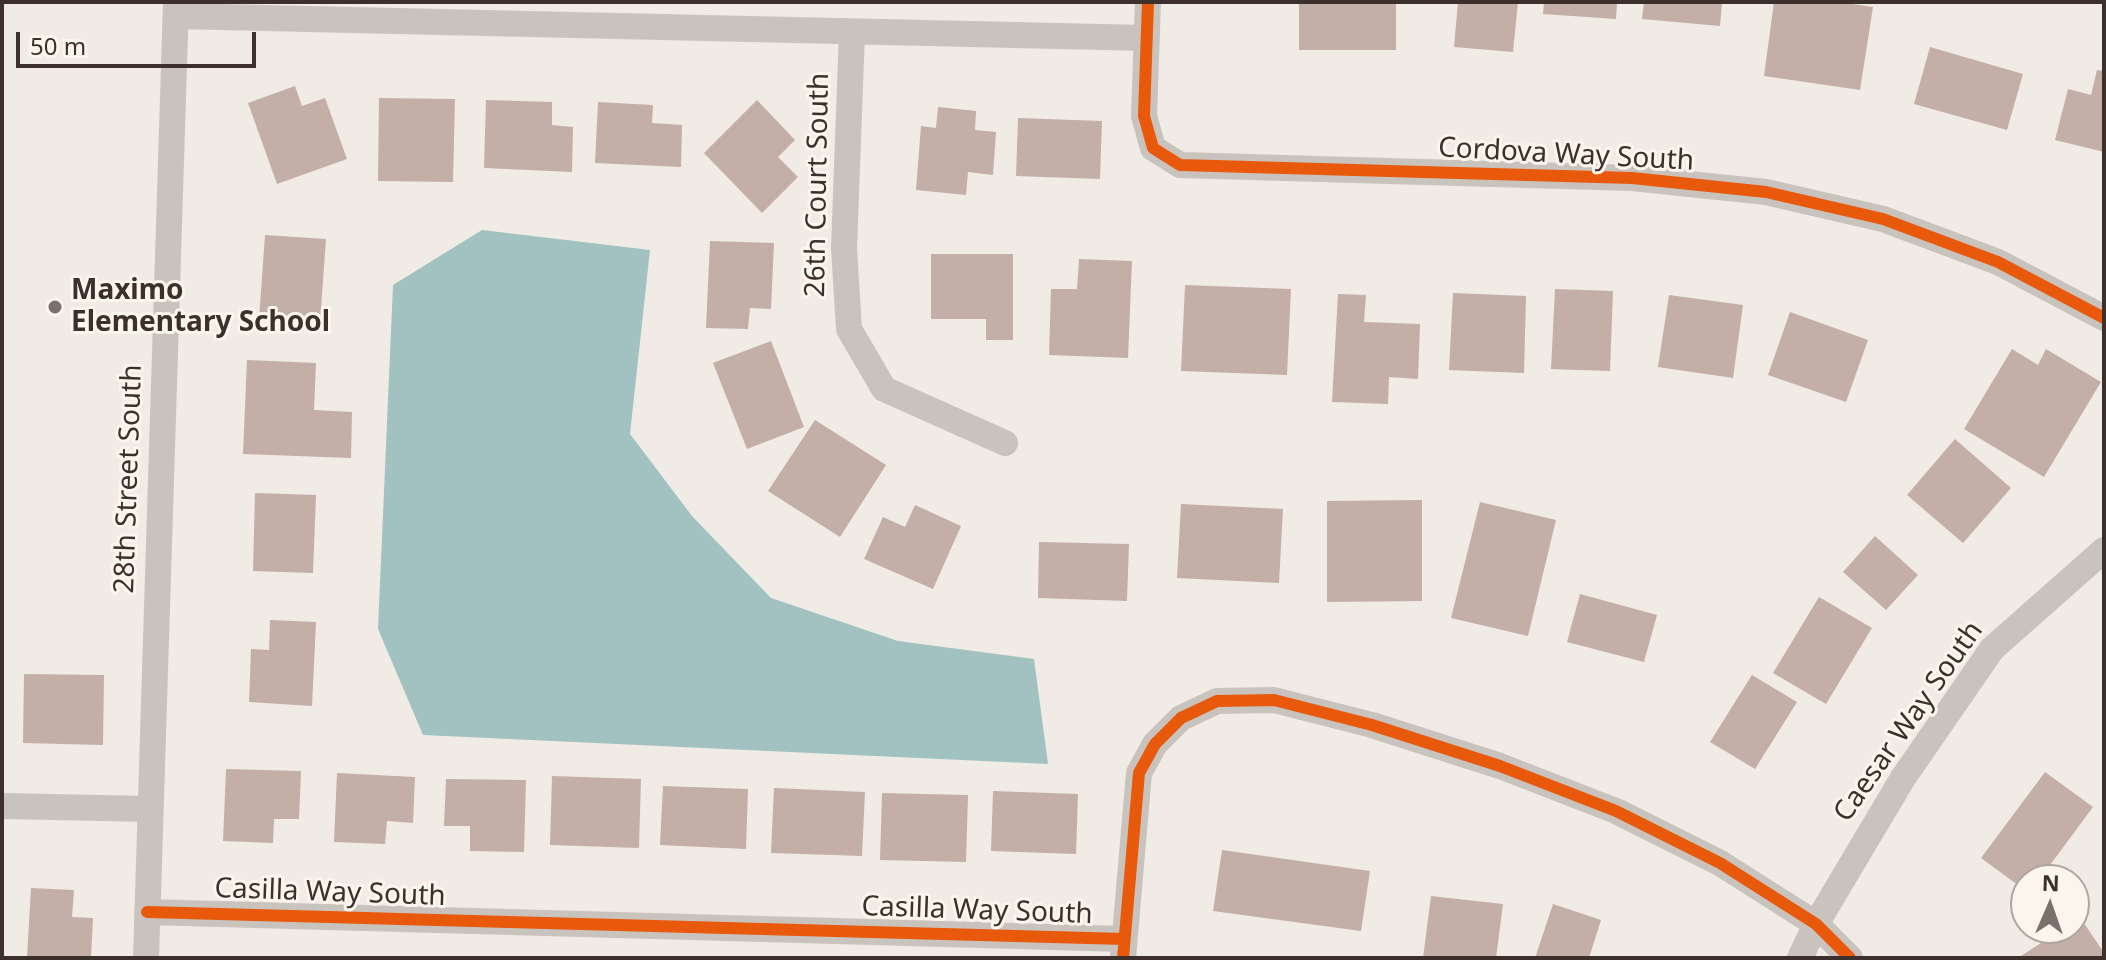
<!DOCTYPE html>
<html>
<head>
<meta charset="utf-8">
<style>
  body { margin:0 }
  #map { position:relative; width:2106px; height:960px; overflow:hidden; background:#f0ebe5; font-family:"Noto Sans",sans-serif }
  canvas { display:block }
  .frame { position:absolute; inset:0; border:4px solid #3b302b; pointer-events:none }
  .north { position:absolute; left:2010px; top:864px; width:80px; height:80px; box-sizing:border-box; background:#fbf5ee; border:2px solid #aea6a0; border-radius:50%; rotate:2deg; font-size:22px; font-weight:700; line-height:32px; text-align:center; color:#3b302b }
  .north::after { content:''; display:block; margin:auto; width:28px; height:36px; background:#7a716c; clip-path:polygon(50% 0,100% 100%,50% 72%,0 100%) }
  .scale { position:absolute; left:16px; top:32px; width:240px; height:36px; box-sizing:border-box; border:4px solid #3b302b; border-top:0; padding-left:10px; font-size:24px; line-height:28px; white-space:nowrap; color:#3b302b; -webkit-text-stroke:6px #fbf5ee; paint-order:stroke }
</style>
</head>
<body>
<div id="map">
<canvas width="2106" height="960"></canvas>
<div class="frame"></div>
<div class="north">N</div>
<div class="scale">50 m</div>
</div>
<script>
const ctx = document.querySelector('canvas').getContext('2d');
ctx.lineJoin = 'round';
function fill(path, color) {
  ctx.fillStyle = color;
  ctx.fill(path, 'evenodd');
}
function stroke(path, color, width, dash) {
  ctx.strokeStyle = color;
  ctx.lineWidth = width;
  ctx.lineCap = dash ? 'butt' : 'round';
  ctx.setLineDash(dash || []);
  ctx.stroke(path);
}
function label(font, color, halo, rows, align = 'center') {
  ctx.font = font + ' "Noto Sans",sans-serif';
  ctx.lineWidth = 6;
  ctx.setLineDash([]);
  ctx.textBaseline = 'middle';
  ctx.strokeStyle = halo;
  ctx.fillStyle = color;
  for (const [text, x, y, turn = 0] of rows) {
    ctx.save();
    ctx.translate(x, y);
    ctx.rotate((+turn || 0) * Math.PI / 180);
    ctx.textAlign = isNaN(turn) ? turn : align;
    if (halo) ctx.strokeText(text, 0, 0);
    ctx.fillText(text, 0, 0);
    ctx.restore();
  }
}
fill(new Path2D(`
  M482,230L650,250L630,434L692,516L771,598L898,641L1034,659L1048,764L423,735L378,629L393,285Z`), '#a1c2c1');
fill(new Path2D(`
  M1299,2H1396V50H1299Z
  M1458,2H1518L1513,52L1454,47Z
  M1544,2H1617L1616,19L1543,14Z
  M1644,2H1722L1720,26L1642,19Z
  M1774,2H1839L1873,7L1860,90L1764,76Z
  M1930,47L2023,74L2007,130L1914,104Z
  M2097,70L2104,71V152L2055,140L2068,89L2091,95Z
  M295,86L302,106L325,98L347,159L277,184L248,103Z
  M379,98L455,99L453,182L378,181Z
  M486,100L552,102V125L573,127L572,172L484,168Z
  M757,100L795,140L778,157L798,177L762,213L704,153Z
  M598,102L653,105L652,123L682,125L681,167L595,163Z
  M938,107L976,111L975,130L996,132L993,175L968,172L966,195L916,190L921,126L936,128Z
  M1018,118L1102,121L1100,179L1016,176Z
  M265,235L326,239L320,323L259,319Z
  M710,241L774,243L771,309L750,308L748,329L706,328Z
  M931,254H1013V340H986V319H931Z
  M1079,259L1132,261L1128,358L1049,355L1051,289H1077Z
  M1185,285L1291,289L1287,375L1181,371Z
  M1555,289L1613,291L1610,371L1551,369Z
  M1453,293L1526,296L1524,373L1449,370Z
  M1338,294L1366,295L1364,322L1420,324L1418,379L1389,377L1388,404L1332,402Z
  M1669,295L1743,305L1733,378L1658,367Z
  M1790,312L1868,340L1846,402L1768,375Z
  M771,341L804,427L747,449L713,363Z
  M2012,349L2038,365L2046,349L2101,382L2044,477L1964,429Z
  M247,360L316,363L314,410L352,412L351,458L243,454Z
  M815,420L886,465L840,537L768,491Z
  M1955,439L2011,488L1963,543L1907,495Z
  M255,493L316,495L313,573L253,571Z
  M1422,500V601L1327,602V501Z
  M1480,502L1556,520L1528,636L1451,618Z
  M1181,504L1283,509L1279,583L1177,578Z
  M915,505L961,526L933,589L864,559L883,517L905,527Z
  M1875,536L1918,575L1886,610L1843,572Z
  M1039,542L1129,544L1127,601L1038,598Z
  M1580,594L1657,615L1644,662L1567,642Z
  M1819,597L1872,628L1826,704L1773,673Z
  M270,620L316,622L312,706L249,702L251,649L269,650Z
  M24,674L104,675L103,745L23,743Z
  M1752,675L1797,702L1755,769L1710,742Z
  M226,769L301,771L299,819H274L273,843L223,841Z
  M2045,772L2093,807L2039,880H2026V891L1981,858Z
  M337,773L415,777L413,823L387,821L385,844L334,842Z
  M552,776L641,779L639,848L550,845Z
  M446,779L526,780L524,852L470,851V826H444Z
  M663,786L748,789L746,849L660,845Z
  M774,788L865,792L862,856L771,853Z
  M993,791L1078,794L1076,854L991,851Z
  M882,793L968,795L966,862L880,860Z
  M1222,850L1370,871L1361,931L1213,911Z
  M31,888L74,890L72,917L93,918L91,958H27Z
  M1431,896L1503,904L1496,958H1423Z
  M1553,904L1601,920L1589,958H1535Z
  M2080,917L2104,953V958H2018L2064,928H2074V922Z`), '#c3afa7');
stroke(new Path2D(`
  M1148,2L1144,116L1153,148L1180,165L1632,178L1766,192L1883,219L1998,262L2104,318
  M176,16L1146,38
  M852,32L844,248L849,329L884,389L1005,443
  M2,806L150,809
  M147,912L1124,939
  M146,958L176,2
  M1123,958L1139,773L1155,744L1181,718L1217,701L1274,700L1372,725L1500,766L1616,811L1720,863L1816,924L1850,958
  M1800,958L1816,924L1903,778L1992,649L2104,550`), '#c9c3be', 26);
stroke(new Path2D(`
  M1148,2L1144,116L1153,148L1180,165L1632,178L1766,192L1883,219L1998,262L2104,318
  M147,912L1124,939
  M1123,958L1139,773L1155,744L1181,718L1217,701L1274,700L1372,725L1500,766L1616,811L1720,863L1816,924L1850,958`), '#e8590c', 12);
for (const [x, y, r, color] of [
  [55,307,8,"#7a716c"]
]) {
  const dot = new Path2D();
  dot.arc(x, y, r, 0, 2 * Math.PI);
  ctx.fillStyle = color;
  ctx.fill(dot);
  stroke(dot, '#fbf5ee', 3);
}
label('28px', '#3b302b', '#fbf5ee', [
  ["Cordova Way South",1566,155,3],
  ["26th Court South",818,185,-89],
  ["28th Street South",129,479,-88],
  ["Caesar Way South",1909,722,-55],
  ["Casilla Way South",330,893,2],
  ["Casilla Way South",977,911,2]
]);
label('bold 28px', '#3b302b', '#fbf5ee', [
  ["Maximo",71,291],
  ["Elementary School",71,323]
], 'left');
</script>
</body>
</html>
